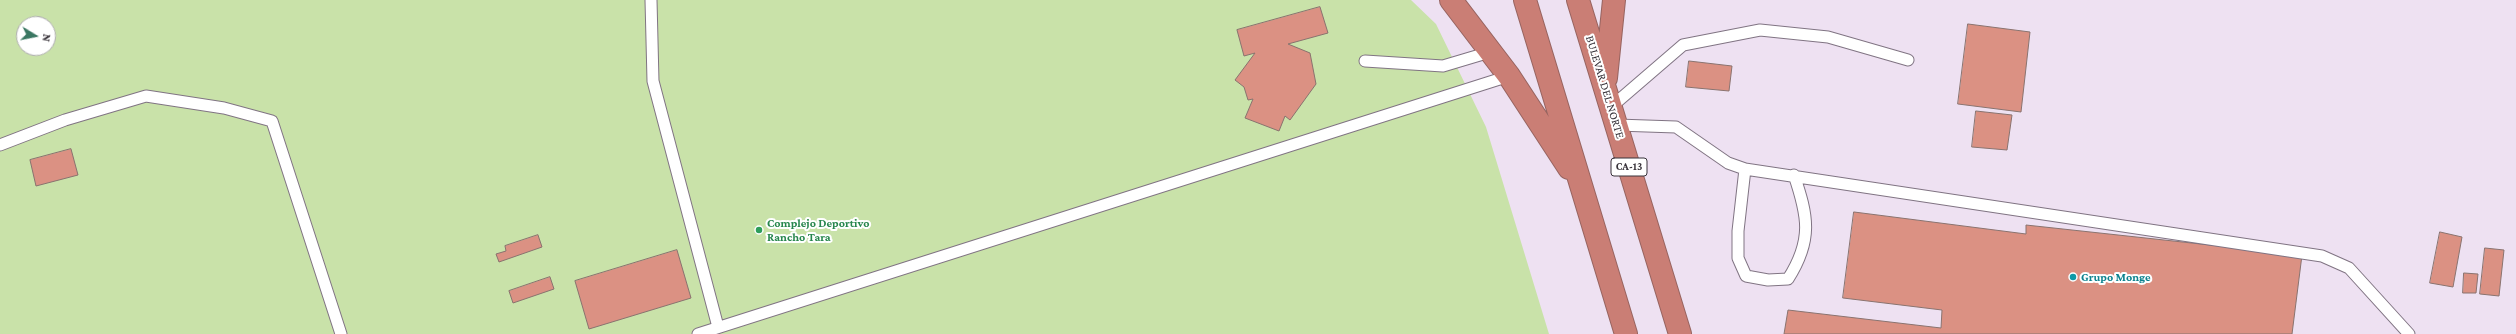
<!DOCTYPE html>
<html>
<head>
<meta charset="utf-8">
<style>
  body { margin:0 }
  #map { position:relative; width:2516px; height:334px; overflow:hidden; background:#eee1f2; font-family:"Crimson Pro",serif }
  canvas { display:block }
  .north { position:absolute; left:16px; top:16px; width:40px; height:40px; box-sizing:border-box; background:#fff; border:1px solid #afadb0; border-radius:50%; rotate:100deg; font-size:11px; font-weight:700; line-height:16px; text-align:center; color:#38333a }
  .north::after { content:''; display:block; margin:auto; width:14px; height:18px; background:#3a7762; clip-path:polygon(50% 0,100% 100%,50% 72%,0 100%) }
</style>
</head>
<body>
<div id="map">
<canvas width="2516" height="334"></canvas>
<div class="north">N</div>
</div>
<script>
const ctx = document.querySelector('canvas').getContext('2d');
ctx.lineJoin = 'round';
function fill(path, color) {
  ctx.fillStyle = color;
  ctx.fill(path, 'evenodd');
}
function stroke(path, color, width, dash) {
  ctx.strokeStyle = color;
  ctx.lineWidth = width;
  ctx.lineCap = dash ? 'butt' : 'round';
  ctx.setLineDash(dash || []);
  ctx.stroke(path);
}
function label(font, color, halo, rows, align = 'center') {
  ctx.font = font + ' "Crimson Pro",serif';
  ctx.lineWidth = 4;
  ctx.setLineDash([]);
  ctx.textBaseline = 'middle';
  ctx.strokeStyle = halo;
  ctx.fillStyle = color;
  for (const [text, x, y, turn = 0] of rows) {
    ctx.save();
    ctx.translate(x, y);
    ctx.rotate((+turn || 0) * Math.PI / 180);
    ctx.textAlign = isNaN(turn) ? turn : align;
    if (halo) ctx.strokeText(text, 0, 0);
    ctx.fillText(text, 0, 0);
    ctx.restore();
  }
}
fill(new Path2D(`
  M0,0H1411L1436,24L1486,127L1549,334H0ZM24,24H48V48H24Z`), '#c9e2a9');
const building = new Path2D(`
  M1320,7L1328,33L1288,44L1310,53L1316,84L1290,120L1285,116L1279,131L1245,118L1253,99L1248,100L1244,87L1235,80L1255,53L1244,56L1237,30Z
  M1968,24L2030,32L2021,112L1958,104Z
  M48,26L54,39L48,42Z
  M1689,61L1732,66L1729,91L1686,87Z
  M1976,111L2012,115L2007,150L1972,147Z
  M71,149L78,175L36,186L30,160Z
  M1854,212L2026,234V225L2302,255L2292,334H1784L1788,310L1941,328L1942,310L1843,298Z
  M2440,232L2462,237L2453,287L2430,283Z
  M538,235L542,247L499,262L496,254L506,251L505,246Z
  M2485,248L2504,250L2499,296L2480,294Z
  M677,250L691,298L589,329L575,281Z
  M2464,273L2478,274L2476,293H2463Z
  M550,277L554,289L513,303L509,291Z`);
fill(building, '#db9183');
stroke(building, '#89736f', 1);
const lane = new Path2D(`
  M651,0L653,81L718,327
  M1365,61L1443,66L1490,52
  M1611,107L1683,45L1760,30L1828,37L1908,60
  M1617,125L1676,127L1728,163L1745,169L2322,256L2349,268L2409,334
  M0,145L65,120L146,96L224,108L272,121L341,334
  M1745,169L1738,231V258L1746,276L1768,280L1788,279C1813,240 1808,216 1794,175
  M698,334L1509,76`);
const highway = new Path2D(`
  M1451,0L1509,76L1569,168
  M1525,0L1626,334
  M1578,0L1680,334
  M1606,78L1614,0`);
stroke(lane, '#807483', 13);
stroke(highway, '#976460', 24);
stroke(lane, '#fff', 11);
stroke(highway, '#ca7e75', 22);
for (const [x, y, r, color] of [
  [759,230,4,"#2e9e5b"],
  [2073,277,4,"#0f9aa8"]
]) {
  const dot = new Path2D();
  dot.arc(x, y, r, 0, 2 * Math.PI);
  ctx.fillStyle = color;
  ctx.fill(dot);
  stroke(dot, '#fff', 1.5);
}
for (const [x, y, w] of [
  [1629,167,36]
]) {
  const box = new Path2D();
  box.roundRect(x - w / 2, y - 9, w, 18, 3);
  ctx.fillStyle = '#fff';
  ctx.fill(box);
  stroke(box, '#38333a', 1);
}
label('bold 11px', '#38333a', null, [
  ["CA-13",1629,167]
]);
label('12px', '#38333a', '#fff', [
  ["BULEVAR DEL NORTE",1605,87,73]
]);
label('bold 12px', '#27864d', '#fff', [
  ["Complejo Deportivo",767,223],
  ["Rancho Tara",767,237]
], 'left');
label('bold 12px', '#0d838f', '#fff', [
  ["Grupo Monge",2081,277]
], 'left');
</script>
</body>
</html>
